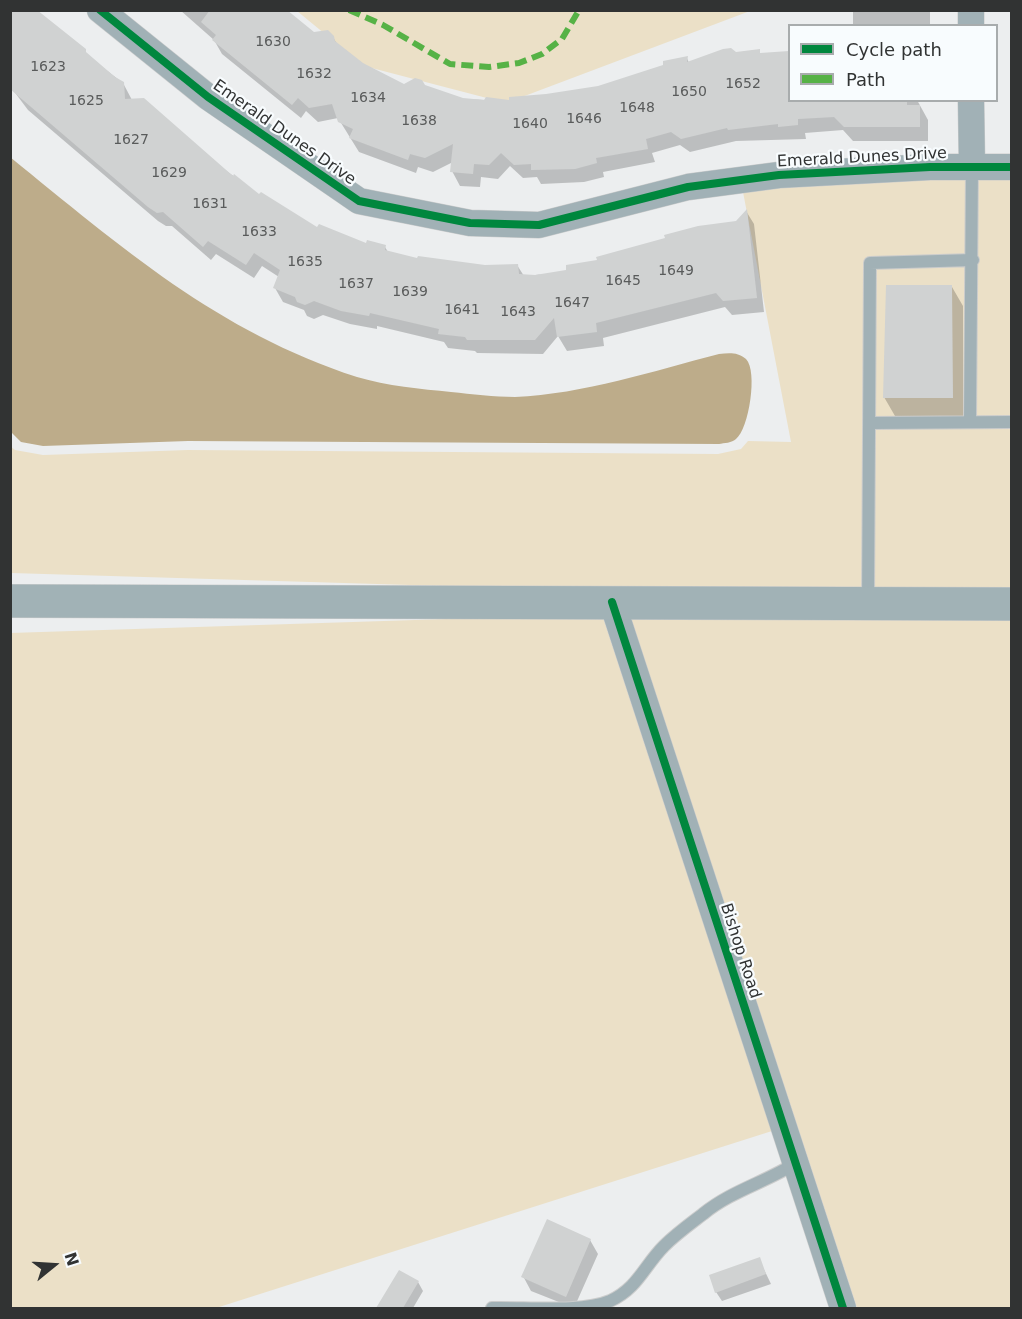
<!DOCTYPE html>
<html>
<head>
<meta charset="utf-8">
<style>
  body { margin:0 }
  #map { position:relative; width:1022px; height:1319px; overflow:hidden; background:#eceeef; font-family:"DejaVu Sans",sans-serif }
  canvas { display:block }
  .frame { position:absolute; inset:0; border:12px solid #313333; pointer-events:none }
  .legend { position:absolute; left:788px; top:24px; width:210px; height:78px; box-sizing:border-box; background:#f8fcfe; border:2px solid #a8acad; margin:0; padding:8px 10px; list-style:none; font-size:18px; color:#313333 }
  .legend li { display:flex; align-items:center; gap:12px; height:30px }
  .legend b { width:30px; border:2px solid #a8acad }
  .north { position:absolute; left:24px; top:1235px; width:60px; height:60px; -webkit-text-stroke:4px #f8fcfe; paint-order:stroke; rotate:72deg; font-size:16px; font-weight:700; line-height:24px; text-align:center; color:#313333 }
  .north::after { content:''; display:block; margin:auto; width:21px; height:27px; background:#313333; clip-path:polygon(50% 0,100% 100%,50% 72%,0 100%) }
</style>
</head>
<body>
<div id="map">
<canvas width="1022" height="1319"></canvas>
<div class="frame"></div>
<ul class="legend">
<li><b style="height:8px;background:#00873e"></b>Cycle path</li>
<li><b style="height:8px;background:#56b246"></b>Path</li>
</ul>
<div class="north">N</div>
</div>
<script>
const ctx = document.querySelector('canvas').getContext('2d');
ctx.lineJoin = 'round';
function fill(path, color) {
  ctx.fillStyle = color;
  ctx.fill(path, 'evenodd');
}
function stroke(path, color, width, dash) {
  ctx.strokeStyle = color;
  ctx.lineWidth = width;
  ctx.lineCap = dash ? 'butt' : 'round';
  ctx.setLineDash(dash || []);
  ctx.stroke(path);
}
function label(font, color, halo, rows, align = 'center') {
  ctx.font = font + ' "DejaVu Sans",sans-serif';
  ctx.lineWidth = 4.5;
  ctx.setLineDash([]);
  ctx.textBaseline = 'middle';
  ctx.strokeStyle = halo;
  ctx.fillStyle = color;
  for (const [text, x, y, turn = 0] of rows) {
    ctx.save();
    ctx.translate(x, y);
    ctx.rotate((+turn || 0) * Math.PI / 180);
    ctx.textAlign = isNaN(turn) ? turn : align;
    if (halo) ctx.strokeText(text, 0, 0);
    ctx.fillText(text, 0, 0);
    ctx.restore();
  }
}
fill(new Path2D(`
  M297,11H750L506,103L364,66Z
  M1011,178V592L610,591L11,573L10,446L15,450L43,455L188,450L718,454L741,449L748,441L791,442L743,192C832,180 922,179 1011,178Z
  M602,614L772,1131L216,1308H11L10,633Z
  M629,614L1011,615V1308H857Z`), '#ebe0c7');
fill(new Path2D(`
  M10,157C121,247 218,332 357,377C387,386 421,389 451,392C472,394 494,397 515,397C584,394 653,371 719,354C729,353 738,352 746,359C758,371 749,429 736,439C732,443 724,443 719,444L188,441L43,446L21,442L10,431Z`), '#bdac8a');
fill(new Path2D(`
  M180,10H285L313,34L333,37L338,46L362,64L404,86L424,87L463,99L510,101L599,87L687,58L689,63L759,51L761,55L790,53V100H917L928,120V141H853L843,130L805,133L806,139L736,141L690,152L680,145L652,153L655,162L603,172L604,177L584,182L541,184L537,177L523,178L510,166L498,179L481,177L480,187L460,186L452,171L453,162L433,172L418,167L416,173L359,152L338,118L318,122L306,111L301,118L222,54L214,40Z
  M853,10H930V26H853Z
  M88,56L123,83L132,100L260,196L318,229L367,245L385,247L388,252L419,260L485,266L517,265L524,276L568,272L737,223L746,211L754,224L764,312L732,315L725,307L603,338L604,346L567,351L558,336L543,354L477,353L475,351L448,348L444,342L377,326V329L350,324L323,315L314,319L307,316L304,310L283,302L275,288L279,277L262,266L254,278L216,254L211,260L172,226H166L158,221L28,110L10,86Z
  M952,287L963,306V416H895L884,397Z
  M590,1240L598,1254L574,1308L531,1291L523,1276Z
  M759,1259L771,1284L722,1301L716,1292Z
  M400,1272L418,1282L423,1291L413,1308H378Z`), '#0003');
fill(new Path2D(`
  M10,10H37L86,49V52L115,77L124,82L125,99L144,98L233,176L234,174L259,194L261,192L317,227L319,224L366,243L367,240L386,245L385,250L417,258L418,256L485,265L518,264L519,274L535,275L566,270V265L597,260L596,257L665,238L664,235L698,226L736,221L747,209L757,298L723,301L716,293L596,323L597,332L557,337L554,318L535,340H467L465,337L438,334L439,329L370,313L369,316L341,311L314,301L305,305L297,302L295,297L273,288L280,270L254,253L246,265L208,241L203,247L163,212L157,213L148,207L10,89Z
  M210,10H287L314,32L328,30L334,36L335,41L363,63L404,84L415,78L422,80L425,85L463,98L484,100L486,97L509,100V97L546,94L598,86L663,65V61L688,56L687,62L723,49L731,48L736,52L760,49V53L789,51V100H907V105H920V127H844L834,117L798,119V125L778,127V124L728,130L727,128L681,139L671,132L646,139L648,149L596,158L597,163L575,169L531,170V164L514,165L501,153L489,165L474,164L473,174L450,172L453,144L425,158L410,154L408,160L349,138L353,129L338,122L332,104L309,108L298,98L292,105L212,40L216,35L201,22Z
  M886,285H952L953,398H883Z
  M547,1219L591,1239L566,1297L521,1277Z
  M760,1257L766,1274L715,1293L709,1275Z
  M399,1270L419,1281L403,1308H376Z`), '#d0d2d2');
const lane = new Path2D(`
  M970,422L972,167
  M869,423L1012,422
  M868,602L870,263L973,260
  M492,1308C525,1307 582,1313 610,1301C638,1288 644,1266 664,1246C676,1234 690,1224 703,1214C731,1191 766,1182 796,1163`);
const street = new Path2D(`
  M100,10L208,97L359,201L470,223L539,225L688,187L779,175L930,167H1012
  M971,10V26
  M971,100L972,167
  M612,602L843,1308`);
const primary = new Path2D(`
  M10,601L1012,604`);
stroke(lane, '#cbcccc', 14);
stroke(street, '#cbcccc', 27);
stroke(primary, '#cbcccc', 34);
stroke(lane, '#a1b1b6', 12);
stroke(street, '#a1b1b6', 26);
stroke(primary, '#a1b2b6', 33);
stroke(new Path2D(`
  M349,10L383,25L450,64L489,67L519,63L542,54L562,39L579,10`), '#56b246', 6, [12, 6]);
stroke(new Path2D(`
  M100,10L208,97L359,201L470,223L539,225L688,187L779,175L930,167H1012
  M612,602L843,1308`), '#00873e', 8);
label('14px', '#595b5b', null, [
  ["1630",273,42],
  ["1623",48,67],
  ["1632",314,74],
  ["1652",743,84],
  ["1650",689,92],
  ["1634",368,98],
  ["1625",86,101],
  ["1648",637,108],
  ["1646",584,119],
  ["1638",419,121],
  ["1640",530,124],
  ["1627",131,140],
  ["1629",169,173],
  ["1631",210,204],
  ["1633",259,232],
  ["1635",305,262],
  ["1649",676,271],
  ["1645",623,281],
  ["1637",356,284],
  ["1639",410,292],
  ["1647",572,303],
  ["1641",462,310],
  ["1643",518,312]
]);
label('16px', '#313333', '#f8fcfe', [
  ["Emerald Dunes Drive",284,133,35],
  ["Emerald Dunes Drive",862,158,-3],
  ["Bishop Road",740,951,72]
]);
</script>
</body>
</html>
